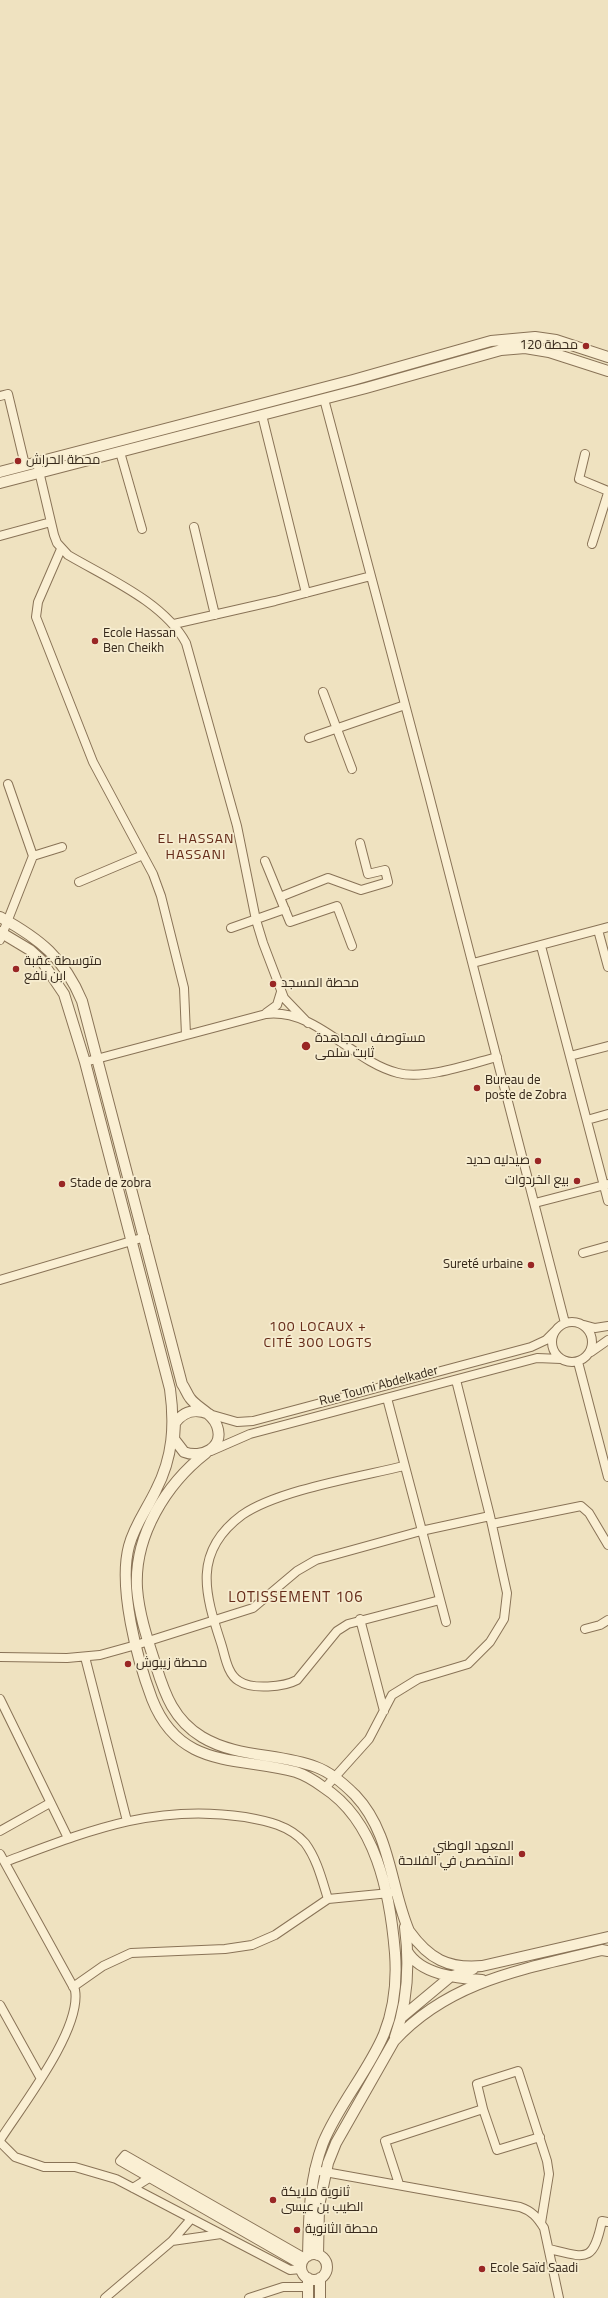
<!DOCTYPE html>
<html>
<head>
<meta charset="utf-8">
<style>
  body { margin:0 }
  canvas { display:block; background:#efe2c0 }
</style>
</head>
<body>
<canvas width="608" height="2298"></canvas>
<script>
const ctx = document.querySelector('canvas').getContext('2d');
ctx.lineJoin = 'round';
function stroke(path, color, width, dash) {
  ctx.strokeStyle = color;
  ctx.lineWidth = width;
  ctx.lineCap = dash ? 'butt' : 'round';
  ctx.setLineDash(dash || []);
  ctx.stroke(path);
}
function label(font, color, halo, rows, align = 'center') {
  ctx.font = font + ' Georgia,Cairo,serif';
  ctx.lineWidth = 3.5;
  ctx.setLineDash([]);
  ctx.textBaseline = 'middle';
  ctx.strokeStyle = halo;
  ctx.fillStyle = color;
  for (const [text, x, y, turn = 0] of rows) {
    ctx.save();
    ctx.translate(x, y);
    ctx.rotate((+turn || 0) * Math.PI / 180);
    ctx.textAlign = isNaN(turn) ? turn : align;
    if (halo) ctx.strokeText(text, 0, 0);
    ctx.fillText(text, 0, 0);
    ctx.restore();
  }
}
const minor = new Path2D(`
  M0,396L8,394L25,465
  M324,399L428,791L565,1323
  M262,415L306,593
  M120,452L142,529
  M585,454L579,479L608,491
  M38,467L54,535L57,543L68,555C107,578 164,602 186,643L237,826L256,920L263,943L284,998L308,1023
  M194,527L215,615
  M0,536L51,522
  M592,544L608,493
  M61,549L38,602L36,617L93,762L153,874L161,896L184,988L186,1035
  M174,624L275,601L371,576
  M323,692L352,769
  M309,738L405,705
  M8,784L33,856L62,847
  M265,861L290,922L337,906L352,946
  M79,882L143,855
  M280,897L328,878L361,890L388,882L385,870L368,874L360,843
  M231,928L285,909
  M598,930L608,967
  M0,940L33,856
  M541,946L608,1201
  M473,963L608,927
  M266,1013L277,1005L281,992
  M570,1056L608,1046
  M85,1062L266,1014C316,1008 351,1061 398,1073C425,1080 470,1064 497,1057
  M587,1120L608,1114
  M535,1203L608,1184
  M583,1253L608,1246
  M0,1280L145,1237
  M552 1342a20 20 0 1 1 40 0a20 20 0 1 1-40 0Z
  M584,1325L595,1328L608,1326
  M591,1352L608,1340
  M578,1362L608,1477
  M387,1398L446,1622
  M209,1414L237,1422L253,1421L531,1347L546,1340L555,1331
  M211,1451L250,1434L284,1425L537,1358L561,1359
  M404,1466C359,1477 278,1490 242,1515C192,1552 205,1594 221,1643C225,1655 227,1674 239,1681C252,1690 284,1687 297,1680L337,1631L348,1624L440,1600
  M492,1524L581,1506L589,1513L608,1545
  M360,1619L384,1711
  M585,1629L600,1625L608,1620
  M0,1657L67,1658L100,1655L136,1645L253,1608L297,1571L316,1560L421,1531L490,1516
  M85,1657L127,1821
  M0,1699L68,1838
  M325,1788L369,1739L392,1695L418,1679L468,1664L490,1642L504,1619L507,1593L490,1516L456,1380
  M0,1831L50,1803
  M0,1854L75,1990C82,2029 22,2106 0,2140
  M5,1862C88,1831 155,1803 245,1817C267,1821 289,1825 305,1843C317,1859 322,1880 328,1899
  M73,1987L103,1966L131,1953L225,1949L252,1945L275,1935L328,1899L390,1893
  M0,2005L40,2077
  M483,2109L497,2150L540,2137
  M0,2142L15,2157L44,2167H75L116,2179L221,2234
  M314,2170L520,2207C532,2211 537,2217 544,2228L559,2298
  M399,2184L385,2141L483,2109L477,2084L518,2071L547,2161L549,2174L541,2223
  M133,2188L149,2178
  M172,2241L191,2219
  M549,2249C587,2258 593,2263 602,2221L608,2222
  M301,2265L120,2161L125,2155L305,2258
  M105,2298L172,2241L221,2234L290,2270L301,2269
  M249,2298L283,2287H308`);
const tertiary = new Path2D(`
  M0,472L353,380L491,341L535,337L556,340L608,357
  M0,483L366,388L501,350L525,348L549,352L608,371
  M0,917C40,939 64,958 82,1001L182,1384C185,1388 187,1394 190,1398C197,1408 213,1413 217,1426C225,1448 201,1459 184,1452L174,1439L175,1423C184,1411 195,1408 209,1414
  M0,932L30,950L41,960L64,994L85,1062L170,1389C175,1425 173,1457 156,1490C147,1509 134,1526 129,1546C118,1587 137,1659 152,1699C180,1770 237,1756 296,1772C305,1775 315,1781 323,1787C376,1821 390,1893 395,1953C397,1980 394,2009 384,2034C368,2072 339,2104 323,2143C309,2180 309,2217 308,2256
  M206,1453C166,1484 134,1536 137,1588C139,1615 148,1641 156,1666C165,1695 174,1720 202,1737C237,1758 279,1753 316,1767C330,1772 345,1785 355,1795C391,1833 390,1886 409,1931C429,1959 448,1969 482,1966L608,1937
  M407,1951C421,1975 457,1978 482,1980
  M402,2017L450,1977L473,1969
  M395,2037C408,2001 410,1966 405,1927
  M301 2267a13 13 0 1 1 26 0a13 13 0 1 1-26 0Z
  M318,2255L319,2206L328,2163L336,2143L394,2041C450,1980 525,1969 602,1950L608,1951
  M308,2278V2298
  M320,2278V2298`);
stroke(minor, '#897357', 10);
stroke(tertiary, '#897357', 12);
stroke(minor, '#faefd3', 8);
stroke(tertiary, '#faefd3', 10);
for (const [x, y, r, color] of [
  [586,346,4,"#992725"],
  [18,461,4,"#992725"],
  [95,641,4,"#992725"],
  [16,969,4,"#992725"],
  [273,984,4,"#992725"],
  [306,1046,5,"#992725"],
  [477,1088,4,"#992725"],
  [538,1161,4,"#992725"],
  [577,1181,4,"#992725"],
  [62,1184,4,"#992725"],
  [531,1265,4,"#992725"],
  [128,1664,4,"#992725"],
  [522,1854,4,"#992725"],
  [273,2200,4,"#992725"],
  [297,2230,4,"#992725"],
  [482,2269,4,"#992725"]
]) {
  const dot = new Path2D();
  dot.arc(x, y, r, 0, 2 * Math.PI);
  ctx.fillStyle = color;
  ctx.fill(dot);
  stroke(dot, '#f6eccf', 1.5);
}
label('13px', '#382a1c', '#f6eccf', [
  ["محطة 120",578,346,"right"],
  ["محطة الحراش",26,461],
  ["Ecole Hassan",103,634],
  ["Ben Cheikh",103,649],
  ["متوسطة عقبة",24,962],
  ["ابن نافع",24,977],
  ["محطة المسجد",281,984],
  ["مستوصف المجاهدة",315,1039],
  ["ثابت سلمى",315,1054],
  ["Bureau de",485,1081],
  ["poste de Zobra",485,1096],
  ["صيدليه حديد",530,1161,"right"],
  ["بيع الخردوات",569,1181,"right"],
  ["Stade de zobra",70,1184],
  ["Sureté urbaine",523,1265,"right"],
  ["محطة زيبوش",136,1664],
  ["المعهد الوطني",514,1847,"right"],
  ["المتخصص في الفلاحة",514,1862,"right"],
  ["ثانوية ملايكة",281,2193],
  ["الطيب بن عيسى",281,2208],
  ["محطة الثانوية",305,2230],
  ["Ecole Saïd Saadi",490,2269]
], 'left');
label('13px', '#382a1c', '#f6eccf', [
  ["Rue Toumi Abdelkader",379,1387,-15]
]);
ctx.letterSpacing = '1px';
label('14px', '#662c1a', '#f6eccf', [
  ["EL HASSAN",196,840],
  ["HASSANI",196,856],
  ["100 LOCAUX +",318,1328],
  ["CITÉ 300 LOGTS",318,1344]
]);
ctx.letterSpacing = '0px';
ctx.letterSpacing = '1px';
label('15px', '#662c1a', '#f6eccf', [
  ["LOTISSEMENT 106",296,1599]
]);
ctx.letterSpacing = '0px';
</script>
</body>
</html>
